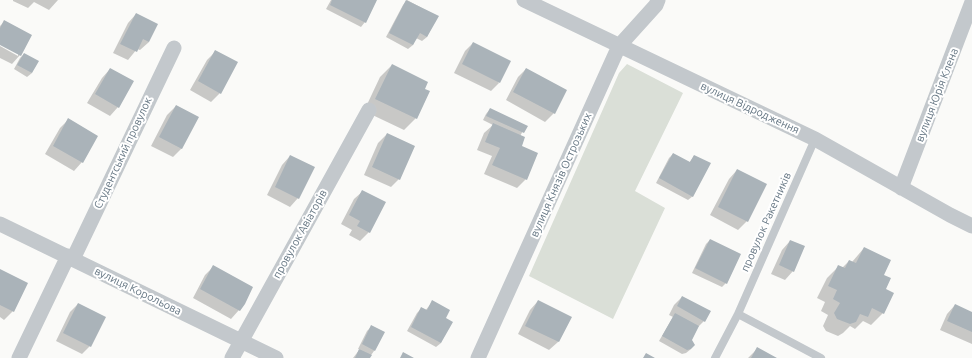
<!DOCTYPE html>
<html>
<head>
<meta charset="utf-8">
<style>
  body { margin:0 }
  canvas { display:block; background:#fafaf8 }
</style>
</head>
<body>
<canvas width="972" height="358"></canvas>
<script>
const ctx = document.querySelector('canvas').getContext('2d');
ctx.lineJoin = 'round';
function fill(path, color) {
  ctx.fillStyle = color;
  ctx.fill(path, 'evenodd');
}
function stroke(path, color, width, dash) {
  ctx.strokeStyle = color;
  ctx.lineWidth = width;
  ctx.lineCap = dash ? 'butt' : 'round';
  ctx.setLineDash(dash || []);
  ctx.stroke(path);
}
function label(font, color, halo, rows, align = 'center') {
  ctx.font = font + ' Ubuntu,sans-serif';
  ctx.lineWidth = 4;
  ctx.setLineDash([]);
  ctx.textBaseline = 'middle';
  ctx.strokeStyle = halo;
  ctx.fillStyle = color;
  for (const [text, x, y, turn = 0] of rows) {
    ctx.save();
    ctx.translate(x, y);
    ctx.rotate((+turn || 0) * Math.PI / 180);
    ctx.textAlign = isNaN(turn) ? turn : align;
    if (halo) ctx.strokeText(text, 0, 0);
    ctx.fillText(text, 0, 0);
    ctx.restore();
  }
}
fill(new Path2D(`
  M627,64L683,93L635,191L665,208L613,319L529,276L619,73Z`), '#dadfd7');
fill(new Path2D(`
  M13,0H58L49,10L34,2L28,8L13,1Z
  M331,0H376L365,22L361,27L326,9Z
  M407,0L437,16L427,37L422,41L416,38L413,45L408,49L386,37L403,5Z
  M136,14L149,42L140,50L137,49L128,60L113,53L128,23Z
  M4,22L20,55L12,64L0,58V46L18,56V54L0,44V26Z
  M473,43L499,83L491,91L454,73L465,51Z
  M215,52L220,93L211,102L190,90L207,60Z
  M24,54L32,73L27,77L14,69L20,58Z
  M392,65L416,118L404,130L364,111L380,77Z
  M110,69L118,107L110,116L87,103L102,78Z
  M526,69L554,113L545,122L506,100L518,77Z
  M176,106L182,148L173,157L151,146L167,115Z
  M490,109L526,126L520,136L526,179L517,188L484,174L492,156L477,150L484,133L493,125L483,120L486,114Z
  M68,120L82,162L74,171L45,154L60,128Z
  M387,134L399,179L391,187L364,175L378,143Z
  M673,154L689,163L694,156L693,196L688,200L656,183L669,158Z
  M290,156L298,198L290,207L267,195L282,165Z
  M737,170L747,221L738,230L710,215L729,179Z
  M363,191L384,203L369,232L360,241L349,235L352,230L341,224L354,199Z
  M710,240L726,283L722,287L692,273L706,244Z
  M790,241L793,271L785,280L771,274L782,250Z
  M864,248L883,275L885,289L883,313L871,325L863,321L855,329L850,326L843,333L838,336L826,331L823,326L828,315L821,311L825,302L817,298L827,278L839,266L842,268L849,261L852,262Z
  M214,266L239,310L231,319L193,298L205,275Z
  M0,271L13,311L4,320L0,317Z
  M682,297L704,321L696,329L690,340L691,349L686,353L682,354L659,341L673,317L669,315L674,305Z
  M433,301L445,319L441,343L436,347L407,331L417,313L421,309L425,311Z
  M538,301L570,317L558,342L549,350L518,334L530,310Z
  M78,304L90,346L82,354L56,341L70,312Z
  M955,305L972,313V344L940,330L947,314Z
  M371,327L374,351L369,358H353L360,349H358L367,331Z
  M757,349L775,358H748Z`), '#0003');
fill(new Path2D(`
  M332,0H377L366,23L330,5Z
  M406,0L439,16L427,37L420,33L413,45L389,33Z
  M136,13L158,24L149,42L143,39L137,52L120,44Z
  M4,20L32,35L21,56L0,45V28Z
  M473,42L511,61L500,83L462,64Z
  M215,50L238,62L221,94L198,81Z
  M24,53L39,61L32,73L17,65Z
  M392,64L428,82L425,89L430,91L417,119L375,99Z
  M110,68L134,81L119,108L95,94Z
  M526,68L567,90L555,114L513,92Z
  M176,105L199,117L182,149L159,137Z
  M490,108L528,126L524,133L486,116Z
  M68,118L98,136L83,163L53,146Z
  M493,123L525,137L522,146L538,153L527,180L492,165L500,148L485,142Z
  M387,133L415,146L400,180L372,167Z
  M673,153L690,162L694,155L711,163L693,197L659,178Z
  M290,155L315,167L299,199L275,187Z
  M737,169L767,184L748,222L718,207Z
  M362,190L386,202L370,233L357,226L360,221L349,215Z
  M710,239L741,254L727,284L695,268Z
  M790,240L805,246L794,272L779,265Z
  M864,247L891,260L884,275L891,278L886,289L894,293L884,314L872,308L868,317L860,314L856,322L850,324L837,319L834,313L840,303L833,299L837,290L828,286L838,265L845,268L849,260L856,263Z
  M213,265L253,287L245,304L240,311L200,289Z
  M0,269L28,283L14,312L0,305Z
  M682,296L711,311L705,322L677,306Z
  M432,300L450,310L446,318L453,322L441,343L411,327L421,307L427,310Z
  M538,300L572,317L559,342L525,326Z
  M78,303L106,317L91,347L63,333Z
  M955,304L972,312V332L947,321Z
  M675,313L699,326L692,340L695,345L691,349L687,350L662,336Z
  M371,325L385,332L375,351L362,344Z
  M757,347L777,358H751Z
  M359,349L372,355L370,358H355Z
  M403,352L414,358H400Z
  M646,353L655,358H643Z`), '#aab3b9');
stroke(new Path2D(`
  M738,314L821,358
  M715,358L738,314L815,139`), '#c3c8cc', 8);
stroke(new Path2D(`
  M524,0L815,139L950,215L972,226
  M901,188L972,2
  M0,224L276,358
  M73,259L174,48
  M19,358L68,256
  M232,358L369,110
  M478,358L619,46L656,5L658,0`), '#c3c8cc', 15);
label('11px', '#657683', '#fff', [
  ["вулиця Юрія Клена",937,95,-69],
  ["вулиця Відродження",750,108,25],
  ["Студентський провулок",123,153,-65],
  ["вулиця Князів Острозьких",561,175,-66],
  ["провулок Ракетників",766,222,-66],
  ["провулок Авіаторів",300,234,-61],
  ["вулиця Корольова",138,291,26]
]);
</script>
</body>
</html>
